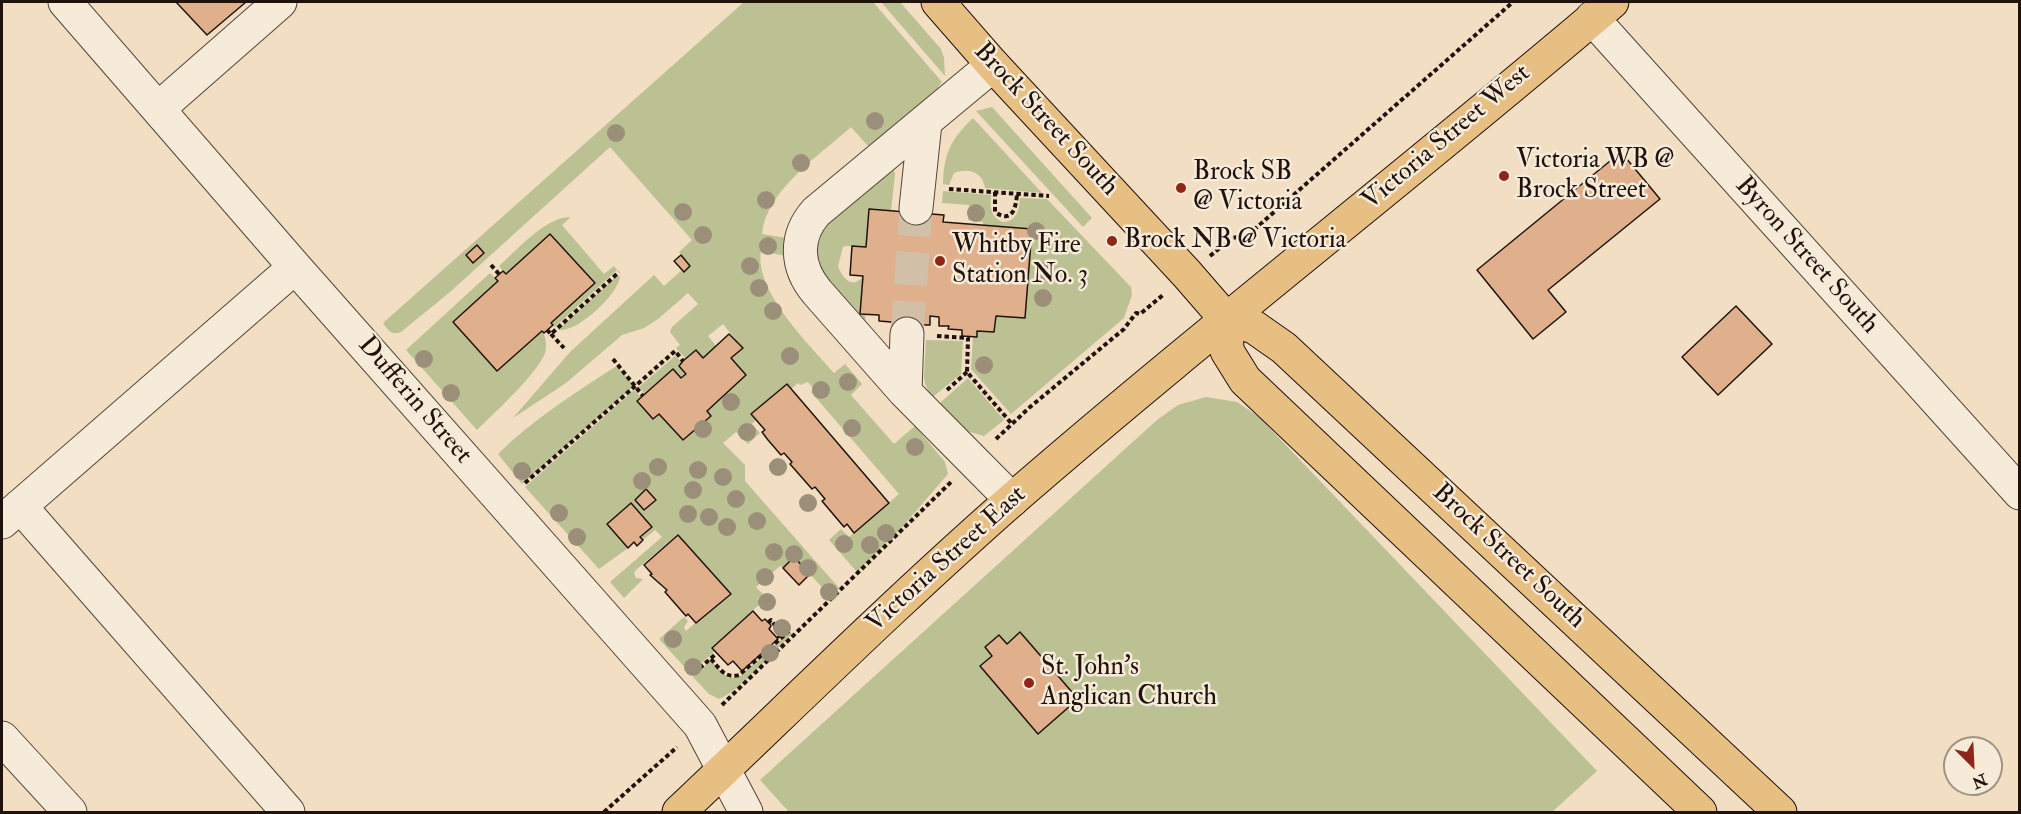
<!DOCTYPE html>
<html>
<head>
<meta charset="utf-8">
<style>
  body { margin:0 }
  #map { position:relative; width:2021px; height:814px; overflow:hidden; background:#f1dec3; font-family:"IM FELL Double Pica",serif }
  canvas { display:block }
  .frame { position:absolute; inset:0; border:3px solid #20120d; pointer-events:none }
  .north { position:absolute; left:1943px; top:736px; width:60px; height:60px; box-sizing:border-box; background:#f6ead8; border:2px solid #a09487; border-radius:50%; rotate:156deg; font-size:16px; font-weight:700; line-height:24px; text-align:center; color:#20120d }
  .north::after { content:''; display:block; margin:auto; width:21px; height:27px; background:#8f2418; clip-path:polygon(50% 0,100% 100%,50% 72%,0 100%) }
</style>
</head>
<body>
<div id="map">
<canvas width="2021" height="814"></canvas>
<div class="frame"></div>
<div class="north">N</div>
</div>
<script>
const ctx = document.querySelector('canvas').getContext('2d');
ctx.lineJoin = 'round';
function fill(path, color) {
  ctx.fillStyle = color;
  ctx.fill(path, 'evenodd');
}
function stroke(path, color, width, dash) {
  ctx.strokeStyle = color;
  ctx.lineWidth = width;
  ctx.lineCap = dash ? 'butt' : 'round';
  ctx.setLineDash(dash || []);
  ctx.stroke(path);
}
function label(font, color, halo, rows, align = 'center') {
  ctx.font = font + ' "IM FELL Double Pica",serif';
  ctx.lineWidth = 5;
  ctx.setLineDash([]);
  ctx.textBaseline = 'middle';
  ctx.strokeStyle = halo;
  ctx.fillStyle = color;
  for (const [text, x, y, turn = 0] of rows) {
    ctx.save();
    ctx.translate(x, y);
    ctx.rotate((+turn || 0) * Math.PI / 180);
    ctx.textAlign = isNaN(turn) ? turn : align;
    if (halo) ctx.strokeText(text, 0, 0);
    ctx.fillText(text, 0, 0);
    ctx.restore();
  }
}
fill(new Path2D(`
  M744,2H873L942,82L936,90L875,142L868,146L851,127C821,154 766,190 762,234L787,238L786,256L761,251C754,291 809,344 834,373L845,364L862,384L851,395L894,444L915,426L945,462L948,474L903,526L857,572L829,540L841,529L849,537L899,494L811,392L814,389L808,382L800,385L798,383L791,389L787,384L751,414L756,420L752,424L760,433L748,444L736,432L723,443L745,465V481L839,588L830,596L794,557L783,568L780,566L756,587L763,594L757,599L761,603L712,647L715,651L690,673L659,639L684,617L688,621L684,627L686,631L730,593L677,535L636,570L634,573L636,578L643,579L624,598L610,582L662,537L655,530L643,540L640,537L652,526L631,503L608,525L628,548L599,569L525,487L634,390L641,397L637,401L653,419L659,414L683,440L711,416L707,411L746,375L731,358L742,348L723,324L708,336L716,346L703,358L686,359L676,348L680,345L670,332L672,327L698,304L688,293L658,319L644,328L622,335L566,383L513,418L570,352L654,275L664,286L682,270L684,271L690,266L679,252L692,240L610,147L450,292L401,332C391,336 388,330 383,323Z
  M881,2H900L941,49L944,58L945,76Z
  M992,107L1092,218L1083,227L976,111Z
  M973,118L1042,193L985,188C982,171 968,168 954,173L949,185L943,184C944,154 950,140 973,118Z
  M892,167L895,174L891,211L869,209L866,247L846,246L843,247L838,266C842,278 853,290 863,276L866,327C844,302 798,264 820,227Z
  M943,191L991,195C990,207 990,216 1002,222C1017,222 1019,210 1020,198L1047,199L1131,287L1132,295L1124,318L1011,414L971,369L973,337H977V331L994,332L996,316L983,222L968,220L969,205L942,203Z
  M568,217L570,218L562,225L604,274L614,266L617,270L555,327L551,323L594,283L551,234L506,274L499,266C517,250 544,219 568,217Z
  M490,273L498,281L453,322L542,331C546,337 547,345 545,353C538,373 494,413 477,430L406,350Z
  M617,276H620C619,294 577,333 558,330Z
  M926,340L963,341L961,374L934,396H931L925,384L924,376Z
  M675,356L682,362L679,366L686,374L681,378L645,394L639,387Z
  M615,367H618L634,386L522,484L498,454C532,420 575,393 615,367Z
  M968,378L1004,420L984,436L963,430L939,406L941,402Z
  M1206,397L1237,402L1259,417L1597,771L1552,812H789L760,780L1157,420L1178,405Z
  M790,632L792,634C776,649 737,693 719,699L709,694L693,677L711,661L728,678L739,677Z`), '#bbc193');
const building = new Path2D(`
  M176,2H246L207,35Z
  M1621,152L1660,199L1548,290L1566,312L1533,339L1477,270Z
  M869,209L944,215L943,222L1032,229L1025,318L996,316L994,332L977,331V337L962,336V330L948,329L949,326H939V317L930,316V325H927L879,321V315L860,314L863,276L850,275L852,246L866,247Z
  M550,234L595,283L551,323L553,325L544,333L542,331L497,371L453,322L498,281L495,278L503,271L506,274Z
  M477,245L484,253L473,263L466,255Z
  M681,255L690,266L684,272L674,261Z
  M1736,306L1772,344L1718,395L1682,357Z
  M729,334L743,348L731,358L746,375L707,411L711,416L683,440L659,414L653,419L637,401L673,369L681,378L686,374L679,366L683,361L696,350L703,358Z
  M787,384L889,503L854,533L847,524L844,527L822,501L825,499L815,487L812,489L790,464L792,462L784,453L781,455L768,440L762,432L765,430L751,414Z
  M646,489L656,500L644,510L635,500Z
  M631,503L652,527L640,537L643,540L637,546L634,542L628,548L607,524Z
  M678,535L731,594L696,623L688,614L686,616L665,592L667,590L650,575L652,574L644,565Z
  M794,557L810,574L799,585L783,568Z
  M753,611L762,621L765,619L770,624L771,626L769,629L778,639L742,671L733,661L728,665L712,648Z
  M1020,632L1078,699L1038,734L980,666L992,656L985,647L999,635L1007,644Z`);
fill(building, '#e0af8b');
stroke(building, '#20120d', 1.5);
stroke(new Path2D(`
  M907,334L916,208`), '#d2bfa8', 33, [33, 16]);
const minor = new Path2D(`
  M65,2L295,267L700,725L746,812
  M1592,18L2020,493
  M993,65L816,212C794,237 796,267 817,292L905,392L1012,500
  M158,109L280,2
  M916,208L925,123
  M905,392L907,334
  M20,506L288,812
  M2,522L295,267
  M2,738L70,812`);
const major = new Path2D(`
  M938,2L993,65L1187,274L1226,319L1254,327L1284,348L1780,812
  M1226,319L1227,351L1245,380L1700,812
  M679,812C790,707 899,599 1014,498C1210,328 1415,170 1612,2`);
stroke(minor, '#54453a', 35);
stroke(major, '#20120d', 35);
stroke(new Path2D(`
  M949,189L1049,196
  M995,192V212C1012,224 1016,208 1017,194
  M1210,256L1232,238L1248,235L1513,2
  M491,265L499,274
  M547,330L551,334L619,272
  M551,334L564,348
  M937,336L968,338L967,372L1012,424
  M613,359L643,396
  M947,390L967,372
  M996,439L1030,407L1124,329L1136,313L1140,314L1163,295
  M525,483L675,351L683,361
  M768,623L771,620L779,631V638
  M711,659C719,668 725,679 739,675L789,631
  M694,673L717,653
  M722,705L951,482
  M604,812L677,747`), '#20120d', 4, [4.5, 3]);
stroke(minor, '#f6ead8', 33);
stroke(major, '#e8bf82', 33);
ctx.fillStyle = '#9c8f79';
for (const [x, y] of [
  [875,121],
  [616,133],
  [801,163],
  [766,200],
  [683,212],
  [976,213],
  [1036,231],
  [703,235],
  [768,246],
  [750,266],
  [1045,271],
  [759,288],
  [1043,298],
  [773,311],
  [790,356],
  [424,359],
  [984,365],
  [848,382],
  [821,390],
  [451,393],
  [731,402],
  [852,428],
  [703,429],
  [747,432],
  [915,447],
  [658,467],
  [778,467],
  [698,470],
  [522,471],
  [723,477],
  [642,481],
  [693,490],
  [736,499],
  [808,503],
  [559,513],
  [688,514],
  [709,517],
  [757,521],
  [727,527],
  [886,533],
  [577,537],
  [844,544],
  [870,545],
  [774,552],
  [794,554],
  [808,568],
  [765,577],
  [829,592],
  [767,602],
  [782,628],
  [673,639],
  [770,653],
  [693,667]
]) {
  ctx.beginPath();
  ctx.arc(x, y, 9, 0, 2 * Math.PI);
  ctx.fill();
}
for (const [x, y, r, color] of [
  [1504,176,6,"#8f2418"],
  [1181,188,6,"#8f2418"],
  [1112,241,6,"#8f2418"],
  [940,261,6,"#8f2418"],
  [1029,683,6,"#8f2418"]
]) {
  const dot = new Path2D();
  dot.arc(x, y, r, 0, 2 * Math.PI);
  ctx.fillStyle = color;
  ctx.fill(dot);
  stroke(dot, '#f6ead8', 2);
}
label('26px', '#20120d', '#f6ead8', [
  ["Brock Street South",1045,120,47],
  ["Victoria Street West",1447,138,-40],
  ["Byron Street South",1806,256,48],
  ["Dufferin Street",414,401,49],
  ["Brock Street South",1508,557,43],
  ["Victoria Street East",947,560,-42]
]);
label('26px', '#20120d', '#f6ead8', [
  ["Victoria WB @",1516,161],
  ["Brock Street",1516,191],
  ["Brock SB",1193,173],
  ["@ Victoria",1193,203],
  ["Brock NB @ Victoria",1124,241],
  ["Whitby Fire",952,246],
  ["Station No. 3",952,276],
  ["St. John's",1041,668],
  ["Anglican Church",1041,698]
], 'left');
</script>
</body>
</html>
